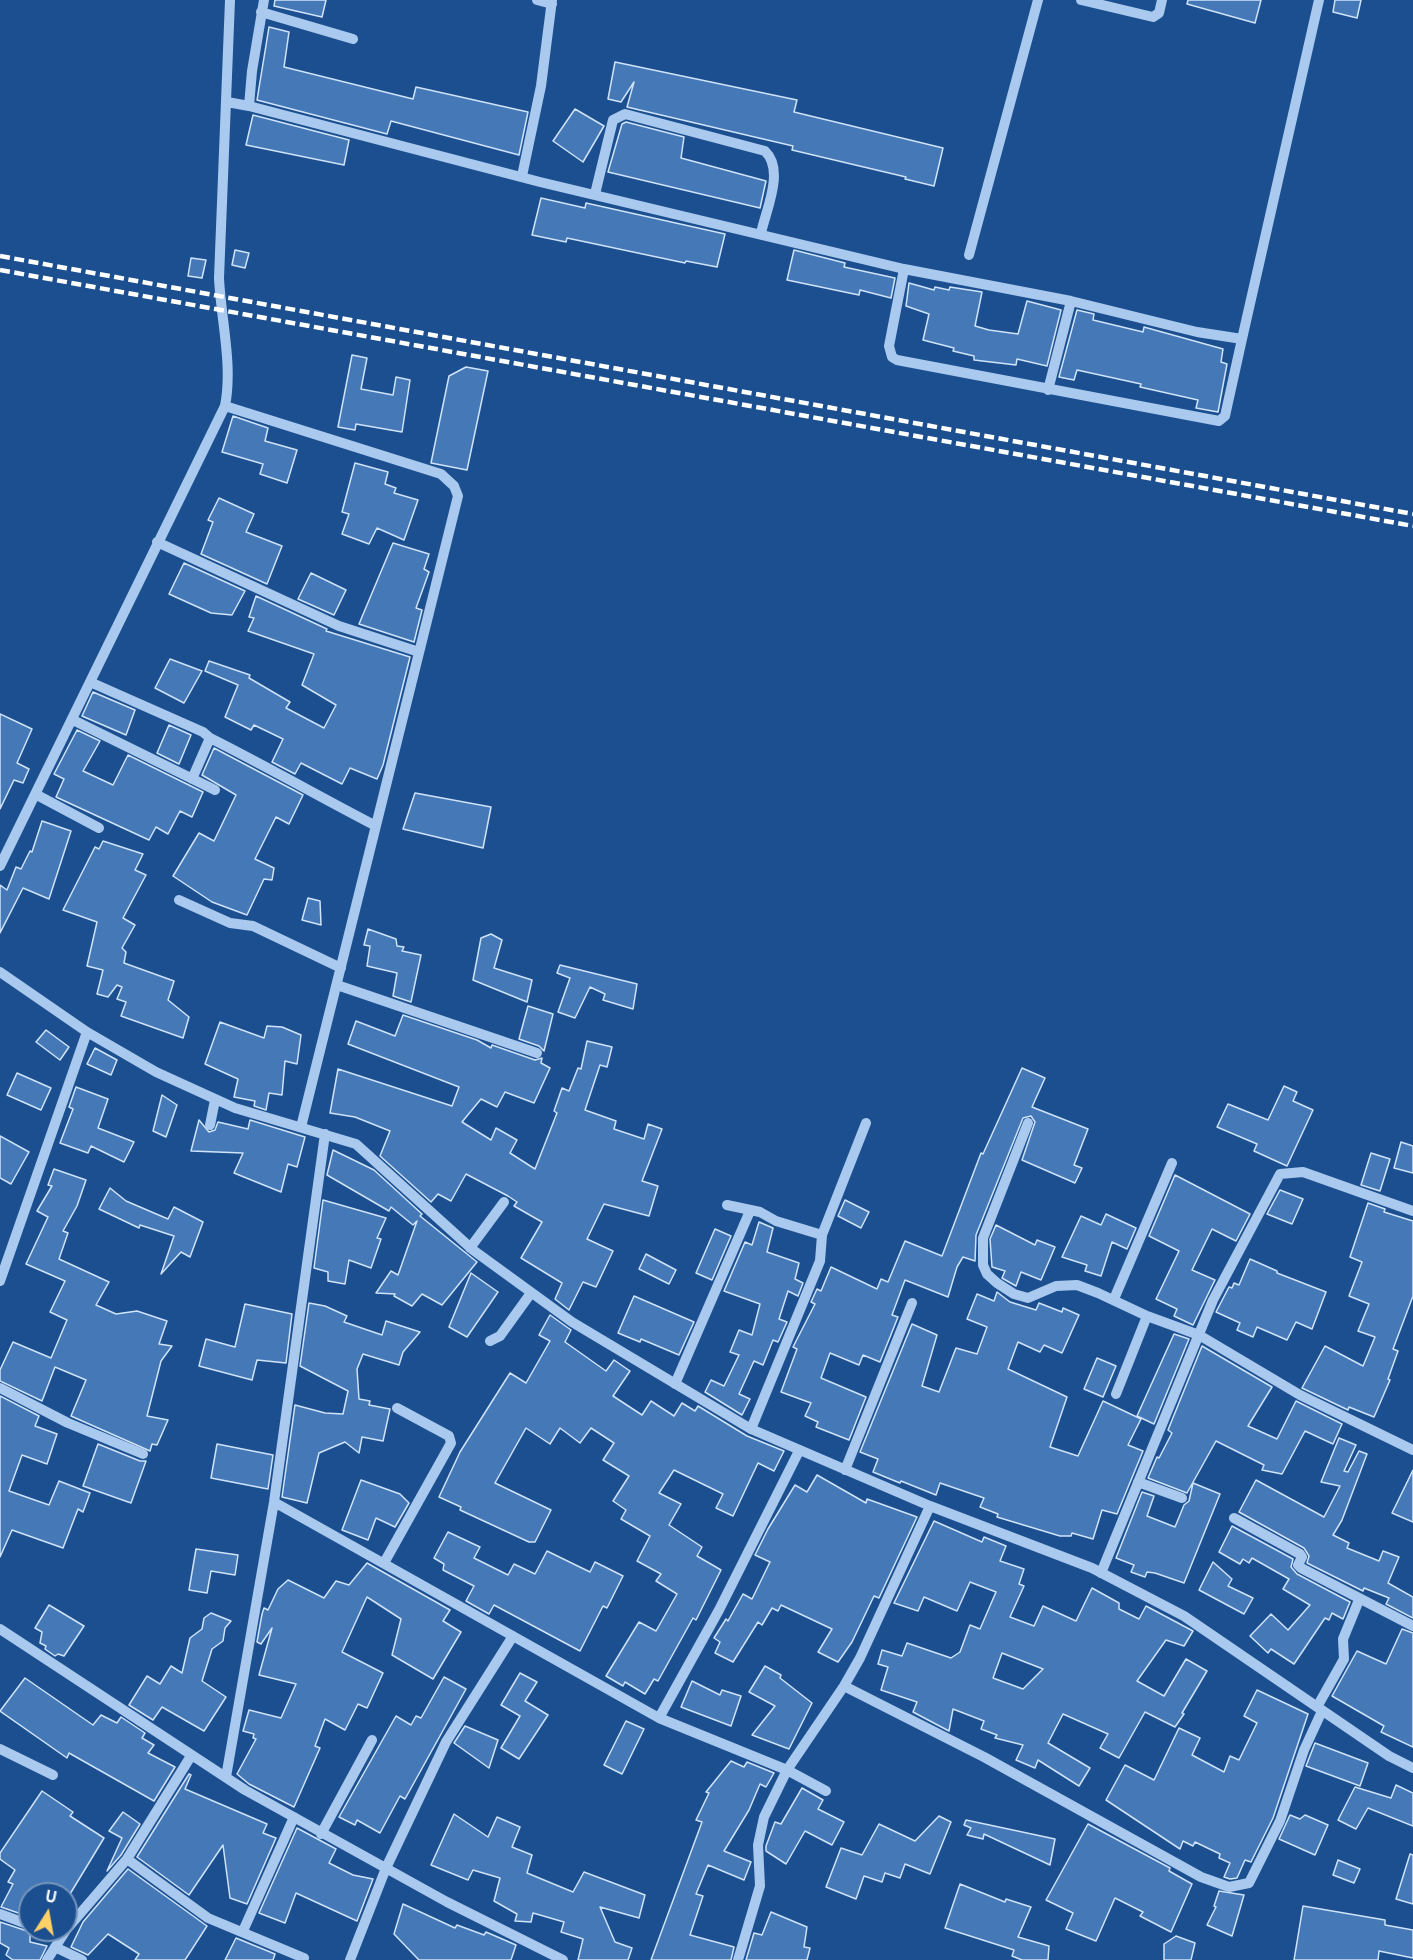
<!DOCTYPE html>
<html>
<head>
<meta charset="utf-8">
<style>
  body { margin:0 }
  #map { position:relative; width:1413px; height:1960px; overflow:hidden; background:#1b4f8f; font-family:Ubuntu,sans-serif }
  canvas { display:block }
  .north { position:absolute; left:18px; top:1882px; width:60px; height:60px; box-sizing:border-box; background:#1b4f8f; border:2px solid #7695bc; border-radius:50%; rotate:11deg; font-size:16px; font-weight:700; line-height:24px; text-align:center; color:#fff }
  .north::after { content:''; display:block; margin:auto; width:21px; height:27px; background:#ffd166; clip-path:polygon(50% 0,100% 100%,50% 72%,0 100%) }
</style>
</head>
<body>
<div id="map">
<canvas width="1413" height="1960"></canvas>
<div class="north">U</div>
</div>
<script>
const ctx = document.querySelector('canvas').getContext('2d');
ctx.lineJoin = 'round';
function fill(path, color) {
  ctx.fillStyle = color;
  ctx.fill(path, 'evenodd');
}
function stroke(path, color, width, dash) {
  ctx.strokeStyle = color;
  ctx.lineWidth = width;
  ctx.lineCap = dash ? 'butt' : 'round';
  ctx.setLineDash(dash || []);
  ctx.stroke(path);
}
const building = new Path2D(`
  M275,0H326L322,17L274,6Z
  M1188,0H1261L1255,23L1187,4Z
  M1335,0H1361L1357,18L1333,12Z
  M269,27L289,32L284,67L413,99L416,87L528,112L519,155L391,121L387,134L257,100Z
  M615,62L797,100L794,112L943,148L934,186L905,179L906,177L792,150L793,146L627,107L634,82L621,102L608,99Z
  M575,109L604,126L583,162L553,141Z
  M253,115L349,140L344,165L246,145Z
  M626,122L684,137L681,158L766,181L760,208L608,172L622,124Z
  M541,198L585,208L586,203L725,234L717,267L686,261L685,263L567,238L566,242L532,235Z
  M235,250L249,253L245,268L232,265Z
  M794,250L845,263L844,267L895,278L891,298L860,290L859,295L787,280Z
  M191,258L206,260L202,278L188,276Z
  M909,283L934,290L935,287L949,290L950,287L982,292L975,326L989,330L1018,334L1027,301L1061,310L1047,366L1017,359L1016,365L974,360V356L953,351L954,348L923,340L929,314L906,306Z
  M1077,310L1094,314L1093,320L1143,332L1144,327L1223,349L1221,362L1227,364L1218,412L1196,408L1198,400L1140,387L1141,384L1077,370L1074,380L1059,377Z
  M352,355L367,358L361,389L393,395L396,377L410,380L402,432L356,424L355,430L338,427Z
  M466,367L488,371L467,470L431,463L449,376Z
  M233,416L268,428L265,441L297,450L287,483L260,474L263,464L222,452Z
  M355,463L388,472L385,484L396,488L394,493L418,500L404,540L377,528L369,544L342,534L349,514L342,512Z
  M219,498L254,514L246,532L282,546L267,584L201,554L213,522L208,520Z
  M393,543L429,554L424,569L429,572L416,608L422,610L414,642L359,624Z
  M184,563L245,591L232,615L211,613L169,594Z
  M311,573L346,590L334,615L298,599Z
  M256,596L327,629L326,631L410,657L383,765L377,779L350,768L342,784L301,763L295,774L272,762L283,739L254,725L251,730L225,717L238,685L205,671L209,661L250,675L249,678L290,702L286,708L324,728L336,705L302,685L314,654L248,631L254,618L249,617Z
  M170,659L202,671L184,703L155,688Z
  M93,692L135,710L126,735L82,716Z
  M0,714L32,729L17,763L29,769L23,783L14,780L0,809Z
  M169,725L191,735L179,764L157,753Z
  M77,730L100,741L83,771L113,785L128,755L203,792L192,817L180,811L168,834L156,827L149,840L56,797L64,779L54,774Z
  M214,748L303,795L289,824L276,817L255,859L274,868L272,880L264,879L247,915L212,902L173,876L199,833L214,841L236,795L202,775Z
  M415,793L491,807L483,848L403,829Z
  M42,821L71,831L49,899L23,888L0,933V885L7,890L16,867L21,869L30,851L32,852Z
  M103,841L143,854L135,870L146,875L123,918L135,925L122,948L126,952L124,963L174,981L168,1000L189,1017L183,1038L121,1016L126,1002L117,999L122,987L117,985L108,997L97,994L103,970L87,966L97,922L63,910L95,847L99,849Z
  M308,898L320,901L321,925L302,920Z
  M368,929L396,939L397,946L404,947L402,951L421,955L411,1002L393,996L397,973L367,966L370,946L364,945Z
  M491,934L502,940L494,968L532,980L527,1002L473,980L481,938Z
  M560,965L637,984L633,1009L603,1000L605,994L590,987L575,1018L558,1012L570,978L557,973Z
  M528,1006L553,1014L544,1051L539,1046L519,1039Z
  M403,1015L477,1040L491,1048L492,1045L535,1060L542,1058L541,1063L550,1068L534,1103L505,1092L497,1107L481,1099L462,1122L491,1140L496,1128L517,1140L510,1153L535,1169L557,1113L554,1111L562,1088L569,1091L578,1068L581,1069L587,1041L612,1047L607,1067L600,1065L585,1110L616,1121L614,1129L644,1139L648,1124L662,1129L642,1181L658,1186L649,1216L604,1204L587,1239L613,1251L596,1287L583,1282L569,1310L555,1299L562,1283L521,1258L542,1222L514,1206L517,1202L508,1196L466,1174L451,1201L438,1194L431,1202L380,1156L390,1131L355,1117L330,1113L338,1069L452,1106L459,1087L348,1044L356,1021L395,1036Z
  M220,1022L264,1038L267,1026L282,1027L301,1035L297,1064L285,1061L282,1095L269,1093L266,1110L254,1106L255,1101L234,1097L238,1079L205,1064Z
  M46,1030L69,1047L60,1060L36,1042Z
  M95,1048L117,1060L111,1075L87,1064Z
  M1022,1068L1045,1078L1032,1107L1088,1129L1074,1165L1082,1168L1075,1183L1022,1160L1035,1122L1031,1116L1023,1118L976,1235L975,1261L963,1257L957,1267L948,1297L905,1280L892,1315L898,1317L880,1362L863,1355L859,1365L830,1353L821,1378L866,1397L849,1440L816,1427L818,1422L805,1416L811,1403L781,1392L797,1349L793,1347L815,1304L811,1302L817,1289L821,1291L831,1267L877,1289L881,1279L888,1282L905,1241L942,1256L981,1153L983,1154Z
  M17,1073L51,1088L41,1110L7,1095Z
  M1284,1086L1297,1092L1293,1101L1313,1110L1287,1166L1254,1151L1257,1144L1217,1127L1228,1104L1268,1120Z
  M76,1087L108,1099L98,1128L134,1142L124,1162L91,1146L88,1153L60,1143L73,1109L69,1107Z
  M162,1095L177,1105L166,1137L153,1131Z
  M199,1120L209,1132L215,1130L218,1122L248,1129L250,1120L305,1137L297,1167L288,1164L281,1192L234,1173L243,1153L191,1151Z
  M0,1136L29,1152L11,1184L0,1178Z
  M1401,1142L1413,1146V1173L1394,1168Z
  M333,1150L374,1170L422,1214L420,1216L477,1262L442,1305L422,1294L412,1306L394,1296L395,1294L376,1293L391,1271L398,1275L417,1221L413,1225L391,1207L389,1211L327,1175Z
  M1371,1153L1390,1159L1380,1191L1361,1185Z
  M54,1169L86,1180L77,1206L63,1231L68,1233L59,1259L109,1282L96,1305L116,1314L137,1311L167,1321L159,1344L172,1346L161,1361L147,1416L168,1420L157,1445L152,1444L150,1451L71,1416L86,1380L55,1367L42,1401L0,1381V1370L13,1342L51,1358L67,1320L50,1312L65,1281L26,1264L48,1217L37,1211L52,1186L48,1185Z
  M1175,1175L1250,1214L1236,1241L1212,1229L1192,1270L1215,1280L1193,1325L1174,1316L1177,1309L1156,1299L1179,1251L1149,1236Z
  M110,1188L126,1201L168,1219L174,1207L203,1222L190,1257L181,1252L161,1274L174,1236L140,1225L139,1228L99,1209Z
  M1280,1190L1303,1199L1292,1224L1267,1214Z
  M323,1200L386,1218L377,1238L381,1239L371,1268L349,1260L345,1284L328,1281V1272L314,1268Z
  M845,1200L869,1212L861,1228L838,1216Z
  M1368,1203L1385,1209L1384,1212L1413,1221V1296L1393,1349L1398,1351L1388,1379L1390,1380L1374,1417L1349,1407L1348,1410L1302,1388L1325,1346L1363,1366L1375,1337L1358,1331L1369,1304L1349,1296L1362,1262L1350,1257Z
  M1106,1214L1136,1228L1127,1249L1112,1242L1101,1276L1085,1271L1087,1265L1062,1257L1081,1216L1101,1225Z
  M759,1222L773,1228L767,1252L799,1263L795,1279L803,1283L798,1296L788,1291L779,1319L787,1322L778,1342L773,1340L763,1365L754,1361L739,1394L750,1399L742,1415L705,1392L711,1380L724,1386L739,1355L730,1352L739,1330L752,1335L760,1304L724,1291L745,1242L752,1245Z
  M996,1225L1035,1245L1037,1240L1055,1247L1041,1280L1021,1272L1016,1286L1002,1278L1005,1271L992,1267L990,1239Z
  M715,1229L731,1236L712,1280L696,1273Z
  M646,1254L676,1270L669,1284L639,1269Z
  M1250,1259L1277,1271V1273L1326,1292L1312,1329L1296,1322L1287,1340L1257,1327L1253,1337L1237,1330L1240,1323L1216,1312L1229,1287L1232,1288L1234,1283L1239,1285Z
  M471,1273L498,1292L467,1337L449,1327Z
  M997,1292L1010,1302L1036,1310L1039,1303L1062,1312L1063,1308L1079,1315L1062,1353L1044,1345L1040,1352L1018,1342L1008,1369L1067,1397L1050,1447L1078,1456L1103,1401L1141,1419L1128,1445L1143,1451L1117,1514L1102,1510L1093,1539L1072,1533L1071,1536H1060L997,1517L998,1514L980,1507L984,1498L940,1483L936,1495L901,1481L900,1483L873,1472L878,1459L860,1452L912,1324L937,1335L922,1386L939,1392L956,1348L977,1354L987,1327L967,1319L977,1294L994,1301Z
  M634,1296L694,1322L679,1355L641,1339L640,1342L618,1333Z
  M309,1303L325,1306L347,1316L344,1322L382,1335L386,1321L420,1332L403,1352L399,1365L363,1354L357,1369L359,1399L370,1401L369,1405L390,1409L383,1441L362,1437L359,1453L345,1442L319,1453L307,1503L282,1497L295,1405L325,1413L343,1414L348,1391L300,1366Z
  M245,1304L292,1314L286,1363L257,1360L252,1380L199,1366L206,1339L235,1347Z
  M550,1315L571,1330L565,1342L606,1371L614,1360L630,1371L613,1396L642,1415L651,1401L674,1416L682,1403L695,1411L698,1406L747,1436L784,1451L774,1471L758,1463L733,1516L716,1508L723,1494L674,1470L659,1493L681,1504L669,1525L702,1547L697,1556L721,1570L696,1620L693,1618L658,1681L654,1679L645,1694L625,1682L623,1686L606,1676L639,1622L656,1631L677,1594L656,1581L661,1574L637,1561L650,1536L621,1519L626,1510L613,1501L629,1476L603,1460L614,1443L591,1428L580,1443L560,1428L550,1444L526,1428L495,1483L551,1510L535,1542H529L460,1510L461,1507L439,1497L460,1452L510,1373L526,1383L550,1341L539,1335Z
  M1174,1334L1189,1339L1154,1424L1137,1416Z
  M1202,1346L1272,1387L1248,1426L1277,1439L1296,1401L1342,1424L1333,1444L1305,1431L1282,1474L1262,1470L1264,1465L1216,1441L1187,1493L1148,1478L1157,1457L1159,1458L1172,1433L1168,1430Z
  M1097,1358L1116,1366L1103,1397L1084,1389Z
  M0,1396L39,1416L35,1426L57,1434L47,1464L22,1455L9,1491L49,1505L59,1481L90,1493L83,1512L78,1509L63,1548L12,1530L0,1557Z
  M1339,1438L1356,1445L1344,1471L1348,1472L1359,1451L1367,1454L1342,1520L1333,1535L1349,1543L1347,1548L1379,1561L1383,1551L1399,1557L1388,1583L1413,1597V1618L1386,1604L1389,1598L1364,1588L1363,1591L1307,1563L1309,1556L1304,1548L1239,1512L1256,1480L1324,1517L1340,1486L1321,1482Z
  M98,1444L140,1461H146L131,1503L83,1486Z
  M217,1444L273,1455L268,1489L211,1478Z
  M1413,1470V1522L1392,1513Z
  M817,1475L866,1503L867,1499L917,1517L879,1598L874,1596L852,1642L838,1662L818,1652L832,1629L781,1605L778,1611L772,1608L762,1625L758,1622L733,1662L715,1653L720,1642L714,1638L726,1619L728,1621L743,1594L752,1599L770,1562L755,1555L768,1529L795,1485L807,1492Z
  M361,1480L400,1494L409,1503L395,1527L376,1518L368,1540L342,1530Z
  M1193,1483L1220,1494L1184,1583L1155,1573L1147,1572L1145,1577L1131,1572L1134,1565L1116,1558L1142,1492L1154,1496L1147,1516L1175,1527L1184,1505L1189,1501Z
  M934,1521L982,1542L984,1537L1006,1546L1000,1561L1024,1569L1019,1584L1024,1586L1010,1617L1034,1626L1043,1606L1076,1621L1092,1588L1119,1603V1609L1139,1619L1146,1606L1193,1631L1184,1646L1166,1640L1137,1681L1164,1696L1186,1659L1207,1671L1182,1713L1184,1714L1175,1727L1145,1712L1119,1758L1100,1748L1108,1734L1063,1714L1048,1743L1090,1768L1079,1786L1038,1760L1035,1768L1016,1760L1023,1745L995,1738L997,1735L981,1729L984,1721L953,1709L949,1731L913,1712L917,1702L881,1690L888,1667L878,1664L882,1650L902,1656L907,1643L951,1658L960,1652L970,1625L980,1629L996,1592L970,1582L957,1611L924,1597L918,1611L894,1603ZM1002,1653L1043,1669L1023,1689L993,1678Z
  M1232,1526L1293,1559L1291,1567L1297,1574L1350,1602L1343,1619L1332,1613L1329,1620L1325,1618L1294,1664L1271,1649L1268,1653L1250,1636L1271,1614L1288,1630L1310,1605L1283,1589L1289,1579L1252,1558L1249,1563L1243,1559L1240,1564L1219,1552Z
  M448,1532L480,1547L474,1558L508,1575L514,1564L535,1574L547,1551L590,1572L595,1562L623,1576L607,1608L603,1606L580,1651L494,1605L489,1614L466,1601L474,1586L443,1570L444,1564L434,1558Z
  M196,1549L238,1555L235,1575L211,1571L207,1593L189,1590Z
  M1213,1562L1232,1579L1228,1586L1253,1598L1244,1614L1199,1590Z
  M367,1563L450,1610L443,1621L461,1632L433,1679L392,1655L401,1619L367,1597L342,1652L383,1673L367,1708L358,1704L345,1730L325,1719L315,1746L320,1748L294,1807L249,1784L237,1774L256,1739L253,1738L254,1734L243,1731L249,1710L281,1718L296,1684L259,1675L272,1628L261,1644L257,1642L262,1614L264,1608L268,1610L278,1589L288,1580L324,1598L336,1581L349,1585Z
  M49,1605L84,1626L64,1656L58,1654L55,1656L45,1649L46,1646L40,1643L42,1632L35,1628Z
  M211,1613L231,1621L225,1628L223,1641L212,1649L202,1681L226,1697L204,1731L162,1707L153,1720L129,1705L147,1676L160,1684L171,1666L182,1673L190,1638L202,1629L204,1618Z
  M1402,1629L1413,1633V1747L1381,1732L1384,1726L1332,1696L1357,1651L1386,1664Z
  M765,1666L781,1675L780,1678L812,1703L789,1749L752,1735L775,1706L749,1692Z
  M520,1673L537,1682L525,1701L548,1715L519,1759L501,1748L520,1716L501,1705Z
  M444,1677L466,1689L405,1799L400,1796L380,1833L357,1820L355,1825L339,1817L396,1716L411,1725L416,1716L421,1718Z
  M25,1678L93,1725L101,1715L117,1723L121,1717L145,1733L142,1738L154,1745L148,1753L175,1767L154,1801L69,1753L67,1758L0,1711Z
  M692,1681L720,1695L722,1690L741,1696L731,1726L681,1707Z
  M1257,1690L1308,1714L1273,1818L1251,1862L1245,1860L1237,1878L1230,1879L1224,1877L1230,1863L1219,1858L1220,1854L1195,1842L1193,1846L1183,1841L1180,1849L1106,1800L1125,1765L1154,1780L1179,1728L1200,1738L1192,1755L1224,1772L1230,1756L1239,1760L1257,1723L1244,1716Z
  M626,1721L644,1729L622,1774L604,1765Z
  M465,1726L498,1740L489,1768L454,1743Z
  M1315,1743L1368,1763L1360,1786L1306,1766Z
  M731,1761L744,1767L747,1762L774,1773L766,1787L760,1784L749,1810L724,1851L751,1862L744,1880L708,1865L696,1894L703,1896L690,1935L734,1947L731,1960H651L702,1822L696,1820L709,1793L706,1792Z
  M189,1774L191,1775L185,1789L267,1824L263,1833L276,1838L247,1904L230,1898L223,1845L189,1895L137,1857Z
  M1396,1785L1413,1793V1826L1368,1808L1356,1829L1338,1820L1355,1787L1391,1798Z
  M802,1788L823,1800L818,1809L844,1822L832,1845L805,1831L786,1864L766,1851V1846L775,1822L781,1824Z
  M42,1791L73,1812L70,1816L104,1838L70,1894H30V1917L1,1907L13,1884L8,1882L15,1870L0,1859V1853Z
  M123,1812L140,1824L121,1855L107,1871L122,1838L109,1831Z
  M454,1814L488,1837L497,1817L520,1827L512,1847L532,1855L527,1873L573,1892L584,1872L645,1895L639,1918L600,1907L615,1942L632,1948L628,1960H578L583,1939L561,1932L564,1922L533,1913L531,1922L515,1921L517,1914L494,1901L500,1878L473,1870L468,1880L431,1865Z
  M1290,1815L1300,1819L1305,1815L1328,1825L1315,1855L1279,1839Z
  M939,1816L951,1822L930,1874L905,1864L900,1878L885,1873L882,1882L864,1876L856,1899L826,1887L841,1848L862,1855L879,1824L915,1841Z
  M966,1820L1055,1839L1050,1865L984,1834L983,1839L967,1835L971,1828L964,1825Z
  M1088,1824L1170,1868L1169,1871L1192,1884L1171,1932L1140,1916L1143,1912L1115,1898L1096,1941L1066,1929L1073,1913L1046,1900Z
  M297,1828L336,1849L329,1863L353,1875L373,1879L357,1921L296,1893L285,1923L259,1913Z
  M1410,1854L1413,1855V1904L1396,1899Z
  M1338,1860L1360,1869L1354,1883L1333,1875Z
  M128,1869L207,1926L185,1960H135L139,1954L108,1934L88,1955L71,1947L83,1922Z
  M960,1884L1005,1902L1006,1899L1031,1907L1018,1937L1049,1946L1048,1960H1022L1012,1956L1014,1950L945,1928Z
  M1219,1891L1244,1895L1232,1936L1207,1925L1216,1907L1214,1906Z
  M403,1904L455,1928L457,1925L484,1935L486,1932L516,1945L511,1960H419L394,1934Z
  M1303,1906L1385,1920V1925L1413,1930V1958L1379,1951L1378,1960H1294Z
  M771,1912L807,1927L804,1947L810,1948L807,1960H746L754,1933L762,1935Z
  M0,1922L30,1932V1942L47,1946L40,1960H13L6,1955L9,1948L0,1943Z
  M1176,1936L1195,1943L1191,1960H1164V1944Z
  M236,1938L275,1954L273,1960H225Z`);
fill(building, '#4478b7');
stroke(building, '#cfe3fa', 1.5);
stroke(new Path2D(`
  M537,0L552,4
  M1081,0L1153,17L1159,13L1162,0
  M261,12L353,39
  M227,102L249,106L540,182L904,269L1071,301L1197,332L1242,339L1319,0
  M249,106L252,71L264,0
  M522,176L541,86L552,0
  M595,194L613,120L625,114L765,151C785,170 766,210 761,233
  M969,255L1038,0
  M904,269L889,346L892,357L897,360L1219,421L1225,416L1242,339
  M1048,390L1071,301
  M225,406L441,474L454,486L458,496L301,1127
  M157,542L339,626L419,652
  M90,682L203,732L210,738C266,766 320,797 376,826
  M73,720L215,790
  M192,779L210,738
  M37,795L99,828
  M0,866L225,406C233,365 221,320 219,278L230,0
  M179,900L230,923L253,926L341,968
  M0,972L87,1032L156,1072L235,1108L356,1144L473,1250L572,1322L751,1429L930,1506L1092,1568L1184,1616L1389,1756L1413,1768
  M337,985L537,1053
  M1028,1123L983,1238V1265L987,1274L997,1283L1014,1294L1028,1298L1056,1286L1077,1285L1098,1293L1147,1316L1199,1335L1300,1395L1413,1450
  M210,1125L215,1100
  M727,1205L760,1212L776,1221L822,1235
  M470,1248L504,1202
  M0,1281L87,1032
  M1114,1299L1172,1163
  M490,1341L500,1336L531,1293
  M675,1384L750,1211
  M0,1388L68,1423L143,1454
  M1116,1394L1147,1316
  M751,1429L820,1261L822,1235L866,1123
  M845,1470L912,1303
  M1138,1482L1182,1498
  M274,1502L659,1718L787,1770L826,1791
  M1234,1518L1300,1554L1302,1557L1298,1565L1301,1568L1413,1626
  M384,1563L451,1443L449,1436L397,1408
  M1101,1573L1213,1300L1280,1174L1303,1172L1413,1211
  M0,1629L245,1790L447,1902L563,1960
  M844,1686L984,1757L1201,1877L1229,1887L1249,1883L1280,1821L1304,1750L1322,1711
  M1317,1707L1344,1659L1343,1639L1359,1600
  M659,1718L719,1610L799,1451
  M0,1749L53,1775
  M226,1777L274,1502L325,1134
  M321,1834L372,1740
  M127,1859L208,1918L304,1958
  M0,1914L30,1925
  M44,1930L61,1937
  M66,1930L127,1859L191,1756
  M243,1931L294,1817
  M55,1947L82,1960
  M47,1960L66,1930
  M350,1960L386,1868L446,1742L513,1636
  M738,1960L760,1886L758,1845L764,1817L787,1770L844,1686L860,1658L930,1506`), '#a9c9ee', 10);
stroke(new Path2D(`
  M0,256L1413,514
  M0,270L1413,526`), '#fff', 4.5, [10, 4.5]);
</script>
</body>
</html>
